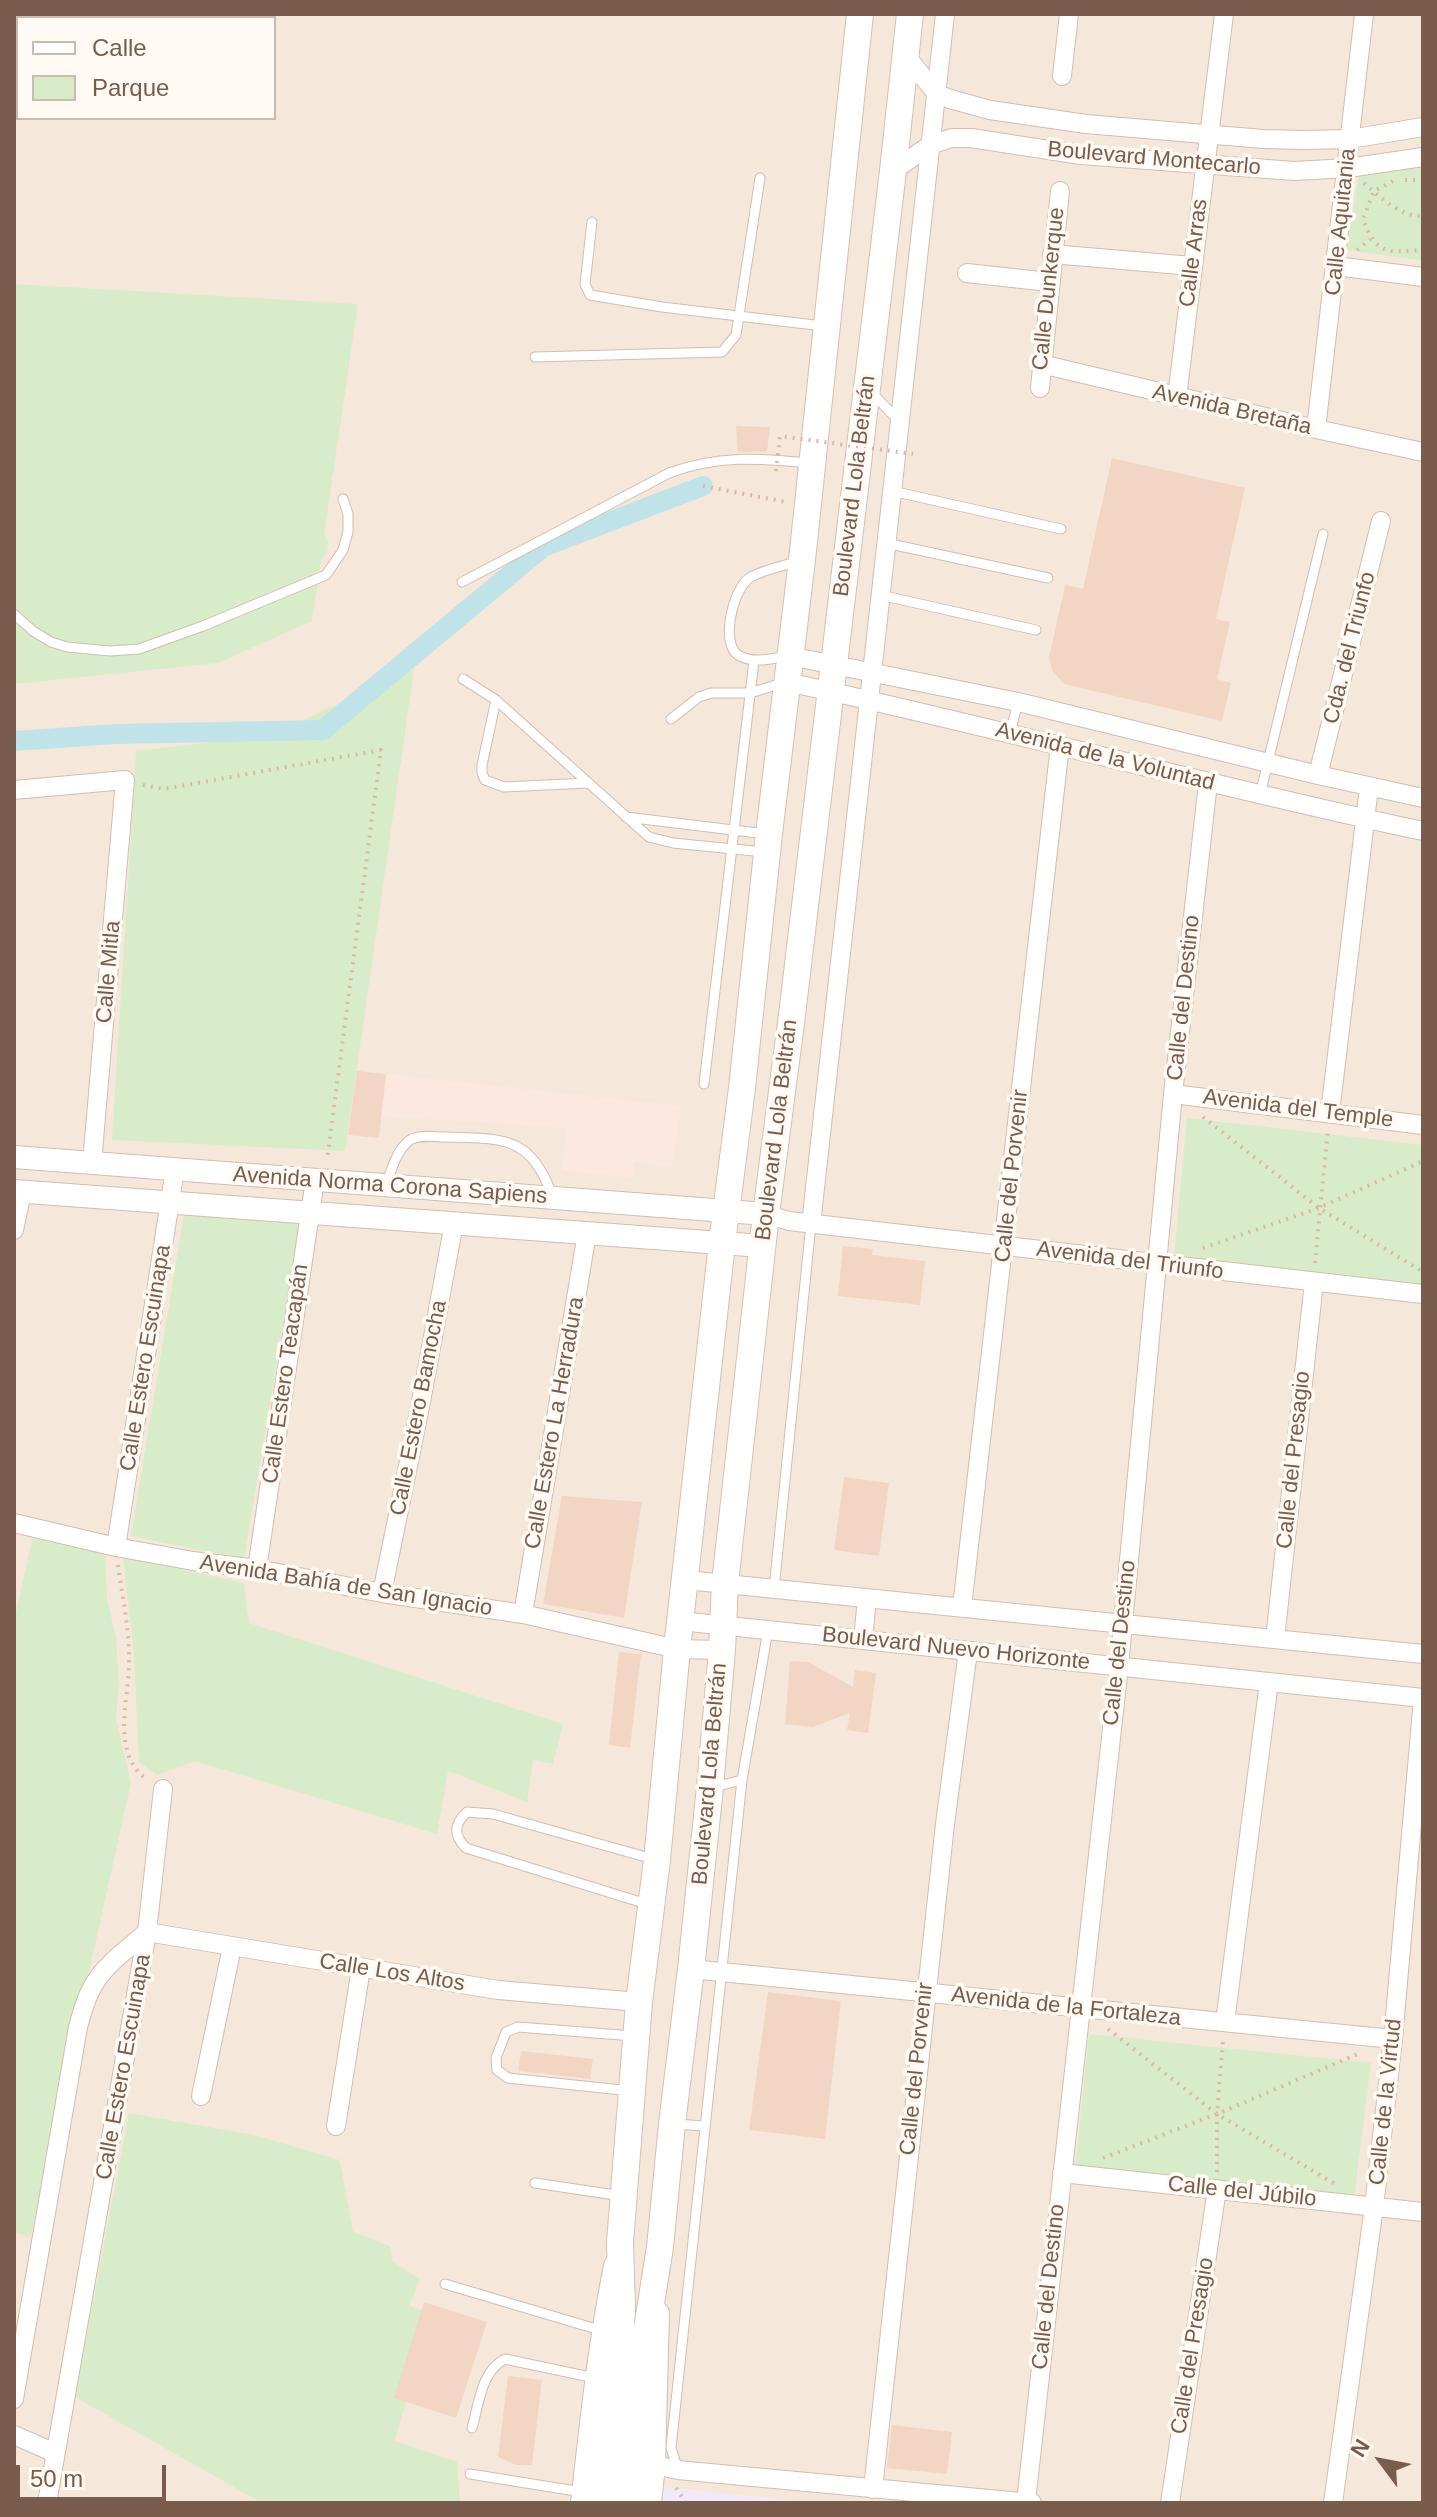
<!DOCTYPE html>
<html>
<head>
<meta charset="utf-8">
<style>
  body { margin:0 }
  #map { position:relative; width:1437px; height:2517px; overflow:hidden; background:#fdf6ec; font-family:Helvetica,sans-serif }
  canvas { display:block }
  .frame { position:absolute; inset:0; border:16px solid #7a5c4d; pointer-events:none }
  .legend { position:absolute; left:16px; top:16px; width:260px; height:104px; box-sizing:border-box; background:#fffaf3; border:2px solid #cabbb1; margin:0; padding:10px 14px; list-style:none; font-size:24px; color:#7a5c4d }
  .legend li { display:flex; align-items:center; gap:16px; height:40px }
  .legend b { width:40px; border:2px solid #cabbb1 }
  .north { position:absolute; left:1341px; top:2421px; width:80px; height:80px; -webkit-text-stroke:6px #fffaf3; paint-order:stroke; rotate:302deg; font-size:22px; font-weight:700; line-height:32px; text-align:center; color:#7a5c4d }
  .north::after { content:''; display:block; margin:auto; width:28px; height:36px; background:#7a5c4d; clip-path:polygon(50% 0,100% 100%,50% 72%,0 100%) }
  .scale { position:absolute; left:16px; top:2465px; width:150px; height:36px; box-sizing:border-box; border:4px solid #7a5c4d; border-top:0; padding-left:10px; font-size:24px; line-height:28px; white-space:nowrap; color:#7a5c4d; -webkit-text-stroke:6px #fffaf3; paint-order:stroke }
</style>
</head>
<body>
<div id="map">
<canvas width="1437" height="2517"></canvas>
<div class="frame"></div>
<ul class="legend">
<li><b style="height:10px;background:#fff"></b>Calle</li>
<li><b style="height:22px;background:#d8ecc9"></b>Parque</li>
</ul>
<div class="north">N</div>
<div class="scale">50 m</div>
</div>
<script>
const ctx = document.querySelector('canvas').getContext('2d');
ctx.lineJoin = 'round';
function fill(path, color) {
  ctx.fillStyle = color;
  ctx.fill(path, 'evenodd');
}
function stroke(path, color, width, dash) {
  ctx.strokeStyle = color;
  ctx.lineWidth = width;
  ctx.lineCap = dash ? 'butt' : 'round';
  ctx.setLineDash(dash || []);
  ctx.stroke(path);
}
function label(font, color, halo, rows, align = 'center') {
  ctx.font = font + ' Helvetica,sans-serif';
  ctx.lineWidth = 7;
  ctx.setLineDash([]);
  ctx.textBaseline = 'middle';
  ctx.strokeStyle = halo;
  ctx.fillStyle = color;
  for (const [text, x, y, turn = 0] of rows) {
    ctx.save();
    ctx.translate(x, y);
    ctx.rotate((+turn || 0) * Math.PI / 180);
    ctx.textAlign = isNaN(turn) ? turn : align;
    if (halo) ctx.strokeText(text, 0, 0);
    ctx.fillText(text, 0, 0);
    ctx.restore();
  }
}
fill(new Path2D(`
  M14,14H1423V2503H810L659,2487L608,2503H14ZM18,18H274V118H18Z`), '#f5e8da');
fill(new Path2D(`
  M386,1074L681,1106L672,1167L634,1162L632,1178L562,1170L567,1128L381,1116Z`), '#fde8e0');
fill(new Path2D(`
  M659,2487L810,2503H658Z`), '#f3e8fa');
fill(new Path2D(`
  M1423,163V261L1346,250L1359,174Z
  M14,284L358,304L324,535L328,541L327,552L321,561L312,621L218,663L14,684Z
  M414,669L345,1151L112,1140L136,751L270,735Z
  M1187,1118L1423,1145V1285L1174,1258Z
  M184,1214L300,1223L244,1559L131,1536Z
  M33,1537L105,1554L107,1597L116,1639L119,1683L116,1718L131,1783L30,2238L14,2231V1621Z
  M123,1557L244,1583L249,1623L563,1724L553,1764L533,1760L527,1802L448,1771L437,1834L195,1761L157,1775L139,1762L134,1655Z
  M1089,2034L1371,2063L1354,2198L1075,2172Z
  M129,2113L254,2135L340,2160L353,2232L390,2246L392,2261L420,2279L409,2306L434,2313L394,2441L457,2462L460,2503H262L75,2397Z`), '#d8ecc9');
stroke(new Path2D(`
  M14,741L116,734L323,730L543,547L703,486`), '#bfe3e8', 20);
fill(new Path2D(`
  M736,426L770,427L767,452H738Z
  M1112,458L1245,488L1216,619L1230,622L1217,679L1231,683L1222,721L1064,684L1052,670L1049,658L1065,585L1083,589Z
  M357,1071L386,1074L379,1138L348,1135Z
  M843,1246L873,1249L872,1255L925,1261L920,1305L838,1296Z
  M844,1477L889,1483L879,1556L834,1550Z
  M562,1496L642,1502L624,1618L543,1604Z
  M619,1652L641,1654L630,1748L609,1745Z
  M790,1661L808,1662L853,1687L855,1670L876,1673L868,1733L847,1730L850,1713L813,1727L785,1724Z
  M768,1992L841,2001L825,2139L749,2130Z
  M521,2051L593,2059L590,2079L518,2071Z
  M424,2302L487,2322L456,2418L394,2398Z
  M508,2376L542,2380L532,2465H516L498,2457Z
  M892,2425L952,2432L947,2474L887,2468Z`), '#f3d5c3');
const service = new Path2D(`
  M592,222L585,284L590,295L662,307L823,326
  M535,357L722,352L736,335L760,178
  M871,392L899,421
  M892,491L1061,529
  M886,543L1048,578
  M462,582L669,473C718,455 758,458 809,463
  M880,595L1036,630
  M14,614L33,631L51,642L67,647L110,651L139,649L203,626L326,575L343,550L348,532V514L343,499
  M787,656C771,659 753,664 738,655C720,643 733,587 751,577C765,569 784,566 799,561
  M463,679L496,700L649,837L673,843L764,852
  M496,700L482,765V773L485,780L504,787L588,783
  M671,719L699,697L711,693H750L786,682
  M1010,733L1018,702
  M1260,795L1323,534
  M626,817L766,834
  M704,1084L754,661
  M386,1184C392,1170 396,1150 410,1140C420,1134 435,1137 447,1137C503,1139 530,1135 552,1195
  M774,1589L811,1224
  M714,1787L742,1780L768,1630
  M650,1905L466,1848C453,1835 454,1824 467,1812L493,1814L653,1859
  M631,2091L508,2078L497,2070L496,2058L506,2032L518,2027L633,2036
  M675,2124L704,2126
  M535,2183L622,2196
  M445,2284L603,2331
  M472,2428C479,2404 481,2371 505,2359L595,2378
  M678,2470L671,2448L742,1780
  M470,2474L582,2492`);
const minor = new Path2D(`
  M906,56L936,93L950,99L990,110L1086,124L1263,139L1303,140L1350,139L1423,127
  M1062,76L1069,14
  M893,171L930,145L952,138H971L1081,155L1294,171L1348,168L1423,157
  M1052,254L1192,266
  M1336,266L1423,277
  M967,273L1049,282
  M1041,364L1316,429L1423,452
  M1040,388L1060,191
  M1177,397L1224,14
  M1316,429L1364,14
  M790,656L1018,702L1318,775L1423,798
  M787,682C1000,728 1210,786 1423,831
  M1318,775L1381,521
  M14,790L125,780L92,1163
  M1173,1094L1423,1125
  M1330,1113L1369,787
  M766,1214L789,1221L1423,1294
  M811,1224L945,14
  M14,1230L22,1192
  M14,1523L116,1547L193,1561L257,1569L382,1593L523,1614L677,1649L722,1650
  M116,1547L175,1169
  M257,1569L315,1180
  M686,1580L1423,1654
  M382,1593L420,1407L454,1223
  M962,1607L1060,745
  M523,1614L587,1233
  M680,1621L1423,1698
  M1275,1639L1314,1282
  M863,1640L867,1598
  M147,1932L498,1990L639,2002
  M691,1969L1393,2039
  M1225,2022L1269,1682
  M201,2096L232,1947
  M336,2126L361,1968
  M1062,2173L1423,2212
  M14,2399L78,2027C82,2013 85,1999 93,1986C105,1964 129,1948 147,1932
  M14,2435L55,2453
  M654,2465L678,2470L1032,2503
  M873,2489L945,1824L968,1651
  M1026,2502L1119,1666L1173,1094L1208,783
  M47,2503L147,1932L163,1789
  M1170,2503L1217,2189
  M1333,2503L1374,2207L1393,2039L1423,1699`);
const tertiary = new Path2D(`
  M14,1157L766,1214
  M14,1191L762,1246
  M582,2503C591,2423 599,2345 615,2266
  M650,2503L654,2465L658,2313`);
const secondary = new Path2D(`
  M604,2503L618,2366L622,2310L620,2242L639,2002L657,1860L677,1649L722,1243L742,1088L769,834L802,560L860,14
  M628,2503L645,2341L660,2247L672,2124L691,1969L710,1787L722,1650L725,1583L766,1214L791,1023L893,171L910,14`);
stroke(service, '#d1beb0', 11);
stroke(minor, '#d1beb0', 20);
stroke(tertiary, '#d1beb0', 24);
stroke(secondary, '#d6c0b0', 28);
stroke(new Path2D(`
  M1405,180H1423
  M1393,181L1374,191L1363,219C1377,256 1387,252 1423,250
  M1364,183C1380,197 1400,217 1423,216
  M1357,250L1370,239
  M703,486L786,502
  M143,785L164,789L381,750L327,1160
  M1203,1117L1319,1208L1423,1272
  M1203,1248L1319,1208L1423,1161
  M1315,1263L1328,1129
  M118,1565C122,1596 129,1626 129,1657C130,1687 119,1721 127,1750C130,1762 137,1773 147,1779
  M1108,2029L1217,2114L1335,2184
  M1103,2158L1217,2114L1358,2054
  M1217,2172V2114L1223,2041
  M676,2488L686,2503`), '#d9b8a5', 4, [2, 6]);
stroke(service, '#fff', 9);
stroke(minor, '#fff', 18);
stroke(tertiary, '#fff', 22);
stroke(secondary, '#fff', 26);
stroke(new Path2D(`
  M776,471L780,436L913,454`), '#d9b8a5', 4, [2, 6]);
label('22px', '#7a5c4d', '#fffaf3', [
  ["Boulevard Montecarlo",1154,159,5],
  ["Calle Aquitania",1341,222,-84],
  ["Calle Arras",1194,253,-83],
  ["Calle Dunkerque",1049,289,-84],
  ["Avenida Bretaña",1232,410,13],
  ["Boulevard Lola Beltrán",855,486,-83],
  ["Cda. del Triunfo",1350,648,-76],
  ["Avenida de la Voluntad",1105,757,14],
  ["Calle Mitla",109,972,-85],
  ["Calle del Destino",1184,998,-84],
  ["Avenida del Temple",1298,1109,7],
  ["Boulevard Lola Beltrán",777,1130,-83],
  ["Calle del Porvenir",1012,1176,-84],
  ["Avenida Norma Corona Sapiens",390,1186,4],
  ["Avenida del Triunfo",1130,1261,7],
  ["Calle Estero Escuinapa",146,1358,-81],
  ["Calle Estero Teacapán",286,1374,-82],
  ["Calle Estero Bamocha",419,1408,-79],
  ["Calle Estero La Herradura",555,1423,-80],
  ["Calle del Presagio",1294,1460,-84],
  ["Avenida Bahía de San Ignacio",346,1586,9],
  ["Calle del Destino",1120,1643,-84],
  ["Boulevard Nuevo Horizonte",956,1649,6],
  ["Boulevard Lola Beltrán",710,1774,-85],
  ["Calle Los Altos",392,1973,9],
  ["Avenida de la Fortaleza",1066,2007,6],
  ["Calle Estero Escuinapa",124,2067,-80],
  ["Calle del Porvenir",917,2069,-84],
  ["Calle de la Virtud",1386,2102,-84],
  ["Calle del Júbilo",1242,2192,6],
  ["Calle del Destino",1049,2287,-84],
  ["Calle del Presagio",1193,2346,-81]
]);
</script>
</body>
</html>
